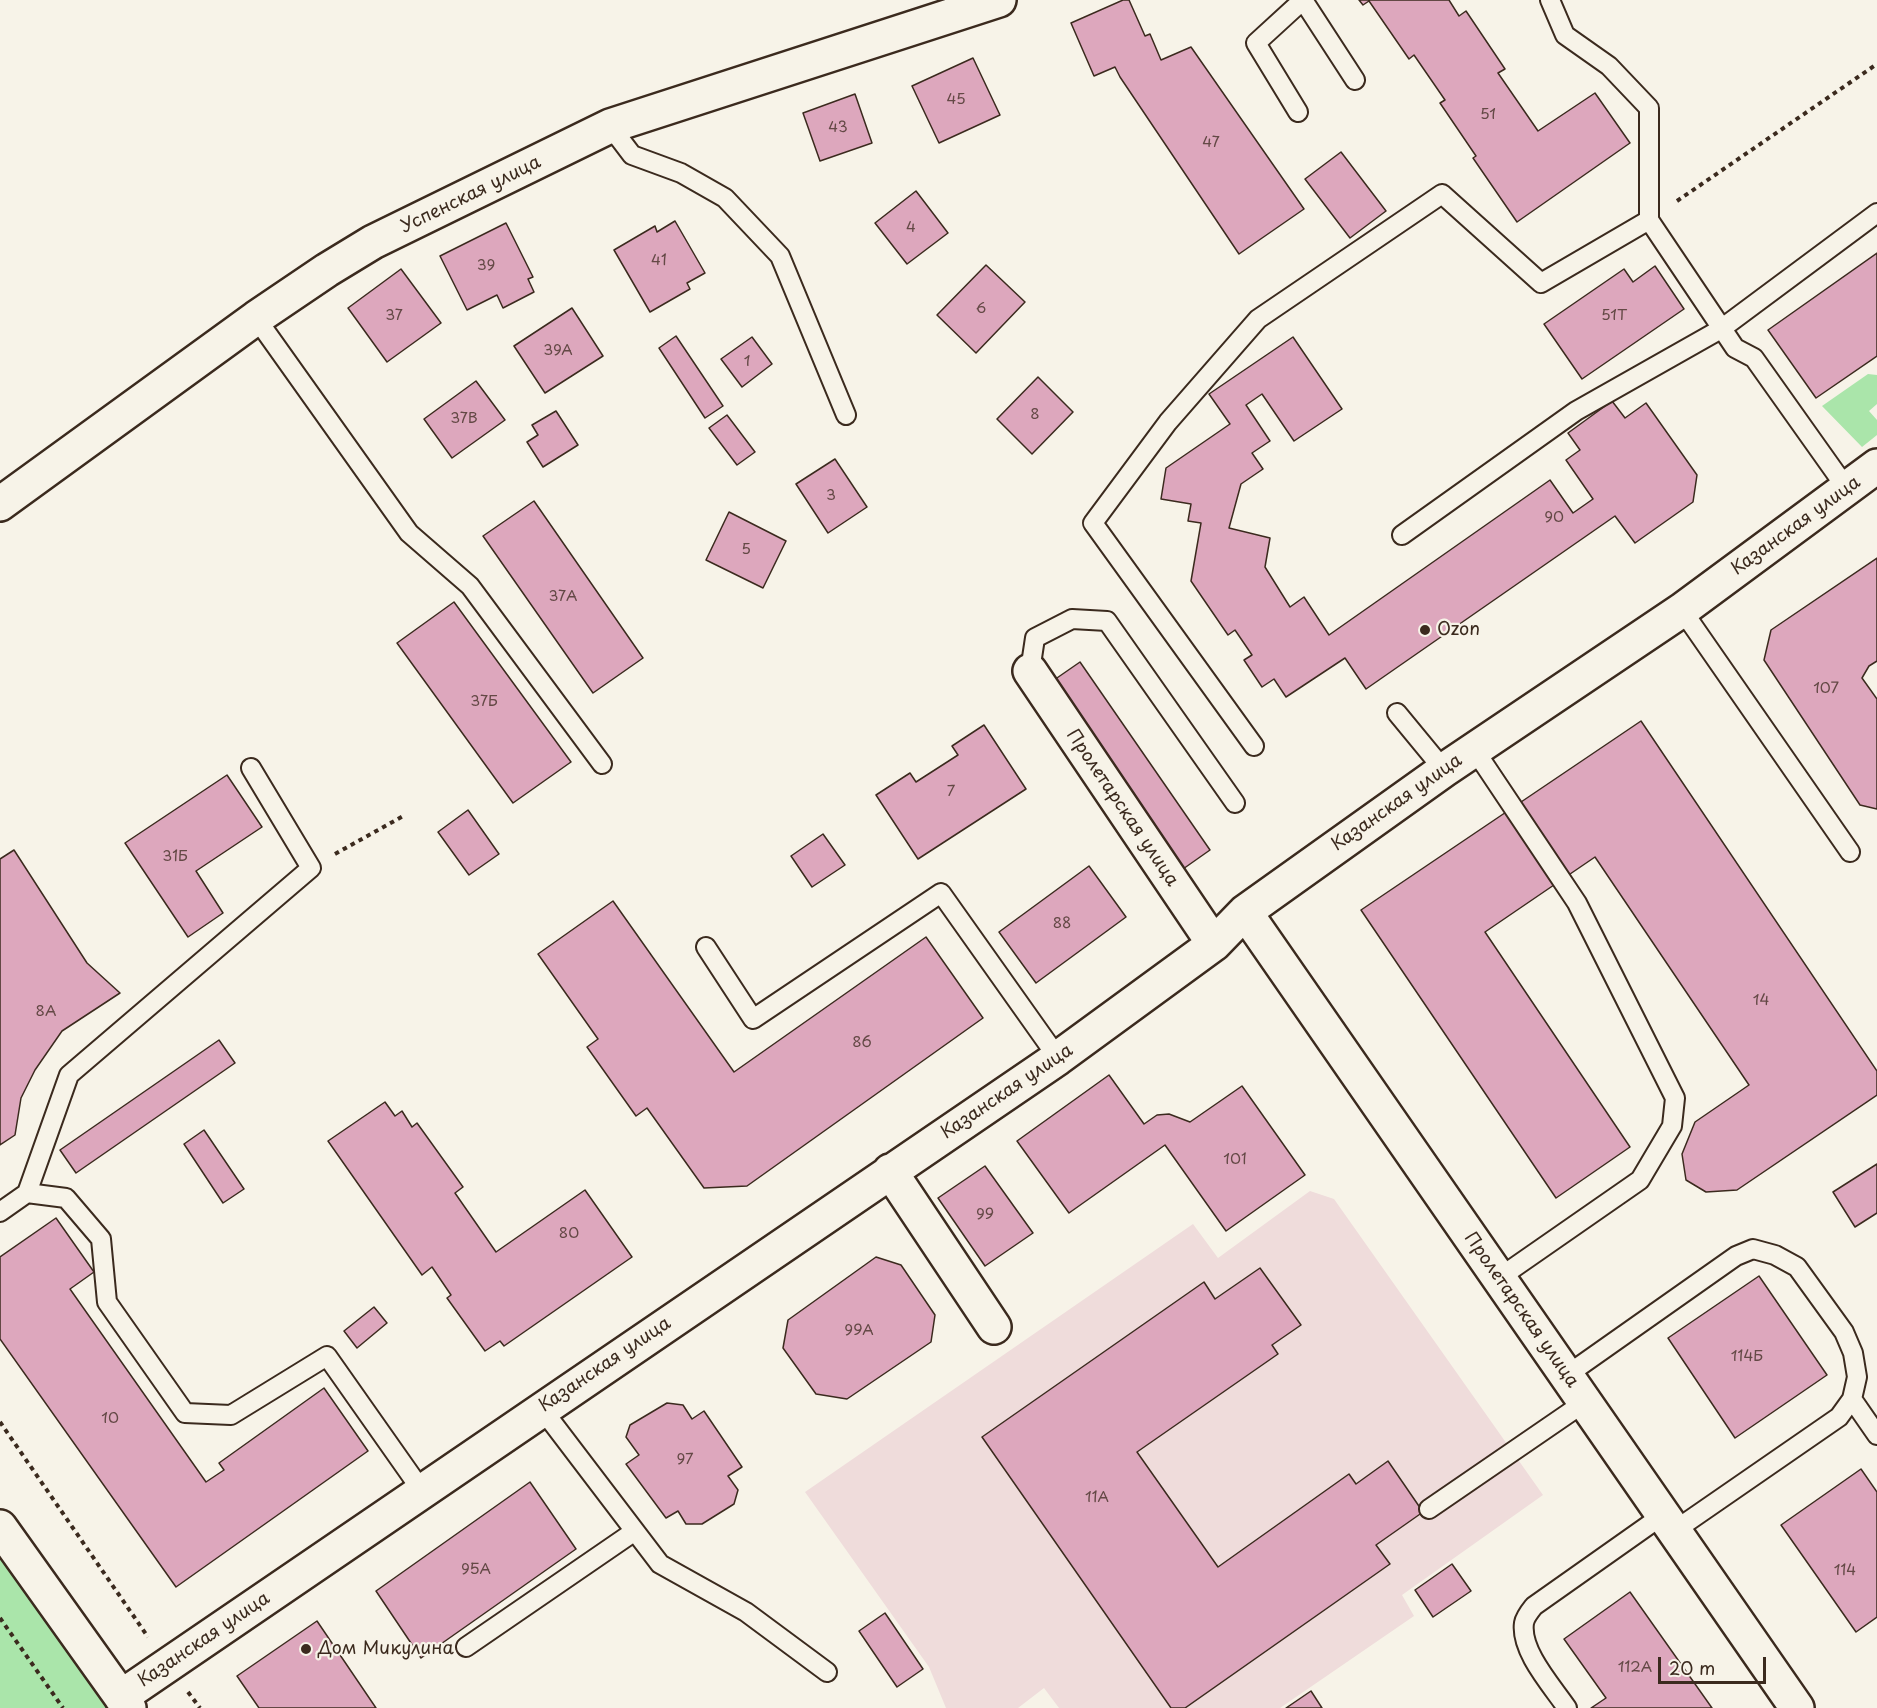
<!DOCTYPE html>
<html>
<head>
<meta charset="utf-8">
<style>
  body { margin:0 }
  #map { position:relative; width:1877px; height:1708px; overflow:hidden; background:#f7f3e8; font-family:"Playpen Sans",sans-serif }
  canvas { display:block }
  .scale { position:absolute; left:1658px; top:1657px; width:108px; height:27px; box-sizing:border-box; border:3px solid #3b2a1e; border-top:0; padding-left:8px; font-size:18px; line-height:21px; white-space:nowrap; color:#3b2a1e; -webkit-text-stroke:4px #f7f3e8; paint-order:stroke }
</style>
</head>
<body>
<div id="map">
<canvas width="1877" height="1708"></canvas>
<div class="scale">20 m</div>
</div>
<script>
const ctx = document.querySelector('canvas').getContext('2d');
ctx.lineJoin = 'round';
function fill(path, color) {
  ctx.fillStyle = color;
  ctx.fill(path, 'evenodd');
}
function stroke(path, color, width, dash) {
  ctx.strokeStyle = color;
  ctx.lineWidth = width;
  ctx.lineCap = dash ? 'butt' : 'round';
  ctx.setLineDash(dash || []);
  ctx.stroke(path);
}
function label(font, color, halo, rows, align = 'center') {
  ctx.font = font + ' "Playpen Sans",sans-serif';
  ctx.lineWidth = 4.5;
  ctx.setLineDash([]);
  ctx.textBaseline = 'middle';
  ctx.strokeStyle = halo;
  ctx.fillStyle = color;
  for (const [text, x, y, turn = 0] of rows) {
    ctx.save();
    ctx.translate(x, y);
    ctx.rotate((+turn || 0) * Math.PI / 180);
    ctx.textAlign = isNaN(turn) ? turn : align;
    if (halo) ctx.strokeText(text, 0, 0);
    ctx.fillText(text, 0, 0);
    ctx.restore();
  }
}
fill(new Path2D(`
  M1310,1191L1334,1199L1543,1495L1402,1595L1414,1616L1280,1708H1059L1044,1688L1018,1708H946L929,1667L805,1492L1193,1224L1218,1258Z`), '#efdcdb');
fill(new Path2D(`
  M1868,374L1877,375V404L1869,411L1877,420V435L1862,447L1822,406Z
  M0,1527L129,1708H0Z`), '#aae5aa');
const building = new Path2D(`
  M1123,0H1129L1145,36L1150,34L1161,60L1191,47L1304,209L1239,254L1120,77L1115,67L1094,76L1071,23Z
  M1359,0H1449L1459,16L1466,11L1505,69L1498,73L1538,131L1595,93L1630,143L1517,222L1473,158L1476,156L1440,103L1445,100L1414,55L1409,59L1369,1L1363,5Z
  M973,58L1000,115L939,143L912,86Z
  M855,94L872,143L820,161L803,113Z
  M1341,152L1386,211L1350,238L1305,179Z
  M916,191L948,233L907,264L875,223Z
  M675,221L705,273L687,283L690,289L650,312L614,250L655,226L657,232Z
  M506,223L533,277L528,279L534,292L503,308L497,295L467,310L440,256Z
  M1877,253V356L1816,398L1768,330Z
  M986,265L1025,302L976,353L937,315Z
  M1655,266L1684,309L1582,379L1544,324L1624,269L1633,282Z
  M401,269L441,323L387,362L348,308Z
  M572,308L603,356L545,393L514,346Z
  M676,336L723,406L705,418L659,348Z
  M752,337L772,364L742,387L721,359Z
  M1293,337L1342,409L1294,441L1262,394L1246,405L1270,441L1252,453L1263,469L1241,484L1229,528L1270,538L1265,567L1290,607L1304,597L1329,635L1550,480L1573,513L1593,499L1566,460L1580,450L1568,433L1612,401L1625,418L1646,403L1697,475L1693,502L1635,543L1615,516L1366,689L1345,658L1286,697L1274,679L1262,687L1244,660L1252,655L1235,630L1228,635L1191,581L1201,523L1188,521L1191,504L1161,499L1166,468L1230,424L1209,394Z
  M1038,377L1073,412L1032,454L997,419Z
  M476,381L505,420L452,458L424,419Z
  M556,411L578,445L543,467L527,442L538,435L532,425Z
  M727,415L755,452L737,465L709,428Z
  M835,459L867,507L828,533L796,484Z
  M534,501L643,658L593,693L483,536Z
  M729,512L786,541L763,588L706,560Z
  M1877,558V661L1869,666L1862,678L1877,699V809L1860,805L1764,660L1771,630Z
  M454,602L571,762L513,803L397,643Z
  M1080,662L1210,850L1183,869L1054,680Z
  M1641,721L1877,1071V1095L1737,1190L1706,1192L1686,1180L1682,1154L1695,1122L1749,1085L1595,857L1485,932L1630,1147L1556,1198L1361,910Z
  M984,725L1026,789L918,859L876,795L910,773L916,782L958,755L952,746Z
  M227,775L262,827L196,871L223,913L188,937L125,843Z
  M468,810L499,854L469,875L438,832Z
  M823,834L845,865L812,887L791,856Z
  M14,850L87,963L120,993L62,1031L35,1070L21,1098L15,1135L0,1145V859Z
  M1089,866L1126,917L1036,983L999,932Z
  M613,901L734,1072L926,937L983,1018L747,1186L704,1188L647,1108L636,1116L587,1047L598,1039L538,954Z
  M219,1040L235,1063L76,1173L60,1150Z
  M1109,1075L1144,1124L1157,1115L1169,1114L1190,1122L1242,1086L1305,1175L1226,1231L1165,1145L1069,1213L1017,1141Z
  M385,1102L395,1116L402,1111L412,1127L417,1123L463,1187L455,1193L496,1252L585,1190L632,1257L504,1346L500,1341L485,1351L447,1298L451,1295L432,1267L422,1275L328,1141Z
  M204,1130L244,1189L223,1203L184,1144Z
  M1877,1164V1213L1855,1227L1833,1192Z
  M985,1166L1033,1233L985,1266L938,1198Z
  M56,1218L94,1272L70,1289L206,1482L224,1470L219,1463L324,1388L368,1451L176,1587L0,1339V1257Z
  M876,1257L901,1265L935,1315L931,1342L847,1399L816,1394L783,1348L788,1320Z
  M1260,1268L1301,1325L1272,1345L1278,1354L1137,1452L1218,1567L1349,1474L1356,1484L1388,1461L1423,1512L1376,1545L1390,1564L1185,1708H1171L982,1437L1204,1282L1215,1299Z
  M1759,1276L1827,1375L1735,1438L1668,1338Z
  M374,1307L387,1323L357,1348L344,1331Z
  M667,1403L683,1405L692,1419L704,1411L742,1467L728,1476L738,1490L734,1504L702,1524H686L678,1511L666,1518L626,1464L639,1455L626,1437L630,1425Z
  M1861,1469L1877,1492V1617L1856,1632L1781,1525Z
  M530,1482L576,1549L421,1658L376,1591Z
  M1452,1564L1471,1591L1433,1617L1415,1590Z
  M1630,1592L1712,1708H1591L1606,1698L1564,1639Z
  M885,1613L923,1669L897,1687L859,1631Z
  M317,1621L376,1708H259L237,1676Z
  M1311,1691L1322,1708H1286Z`);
fill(building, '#dda7bd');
stroke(building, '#3b2a1e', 1.5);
const lane = new Path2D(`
  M1303,0L1355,80
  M1550,0L1565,35L1609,66L1649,108V220
  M1298,112L1256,43L1303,0
  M610,126L632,155L681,173L725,198L780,256L846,415
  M256,318L409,533L470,586L602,764
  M1402,535L1576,411L1721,329L1877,213
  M1682,610L1850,852
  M1030,671L1035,638L1072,619L1107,621L1235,803
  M1397,713L1444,770
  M1254,746L1093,523L1168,422L1258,319L1442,194L1541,283L1649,220L1735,348L1754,358L1847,489
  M1474,749L1577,903L1675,1098L1672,1126L1640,1180L1499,1278
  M706,947L753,1019L941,893L1058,1058
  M27,1193L69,1075L311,868L251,768
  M0,1212L27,1193L66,1198L101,1239L107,1302L185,1413L231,1415L327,1356L422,1491
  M1567,1375L1736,1256L1753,1249L1775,1255L1797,1267L1844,1332L1853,1353L1857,1377L1852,1399L1839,1417L1674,1531
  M1852,1399L1877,1435
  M542,1409L660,1564L746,1612L827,1672
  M1429,1509L1585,1402
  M466,1647L635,1531
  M1567,1708C1552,1686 1520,1651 1524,1623C1525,1617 1530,1611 1534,1606L1663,1515`);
const street = new Path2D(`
  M0,504L256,318L327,270L373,242L610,126L999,0
  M1030,671L1214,944
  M1245,912L1797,1708
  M890,1171L994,1327
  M0,1527L129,1708
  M121,1697L1058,1058L1214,944L1245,912L1444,770L1682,610L1877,466`);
stroke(lane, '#3b2a1e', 22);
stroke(street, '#3b2a1e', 38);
stroke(new Path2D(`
  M1677,201L1877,64
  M335,854L405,815
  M0,1422L148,1637
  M0,1618L63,1708
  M188,1692L200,1708`), '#3b2a1e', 4, [4.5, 4.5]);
stroke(lane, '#f7f3e8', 18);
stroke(street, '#f7f3e8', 33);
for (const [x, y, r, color] of [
  [1425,630,6,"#3b2a1e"],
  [306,1649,6,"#3b2a1e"]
]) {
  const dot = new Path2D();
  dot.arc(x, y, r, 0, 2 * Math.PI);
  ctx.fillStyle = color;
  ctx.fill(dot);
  stroke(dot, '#f7f3e8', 2);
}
label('15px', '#644946', null, [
  ["45",956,100],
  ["51",1488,115],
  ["43",838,128],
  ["47",1211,143],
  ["4",911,228],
  ["41",659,261],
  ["39",486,266],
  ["6",981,309],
  ["37",394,316],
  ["51Т",1614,316],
  ["39А",558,351],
  ["1",747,362],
  ["8",1035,415],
  ["37В",464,419],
  ["3",831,496],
  ["90",1554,518],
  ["5",746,550],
  ["37А",563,597],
  ["107",1826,689],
  ["37Б",484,702],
  ["7",951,792],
  ["31Б",175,857],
  ["88",1062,924],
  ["14",1761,1001],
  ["8А",46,1012],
  ["86",862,1043],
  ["101",1235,1160],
  ["99",985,1215],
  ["80",569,1234],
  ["99А",859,1331],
  ["114Б",1747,1357],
  ["10",110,1419],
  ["97",685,1460],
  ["11А",1097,1498],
  ["95А",476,1570],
  ["114",1845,1571],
  ["112А",1635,1668]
]);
label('18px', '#3b2a1e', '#f7f3e8', [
  ["Успенская улица",471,195,-26],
  ["Казанская улица",1796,526,-36],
  ["Казанская улица",1397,803,-35],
  ["Пролетарская улица",1122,808,56],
  ["Казанская улица",1007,1092,-34],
  ["Пролетарская улица",1521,1310,55],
  ["Казанская улица",605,1365,-34],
  ["Казанская улица",204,1640,-34]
]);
label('18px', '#3b2a1e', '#f7f3e8', [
  ["Ozon",1437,630],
  ["Дом Микулина",318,1649]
], 'left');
</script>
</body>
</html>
